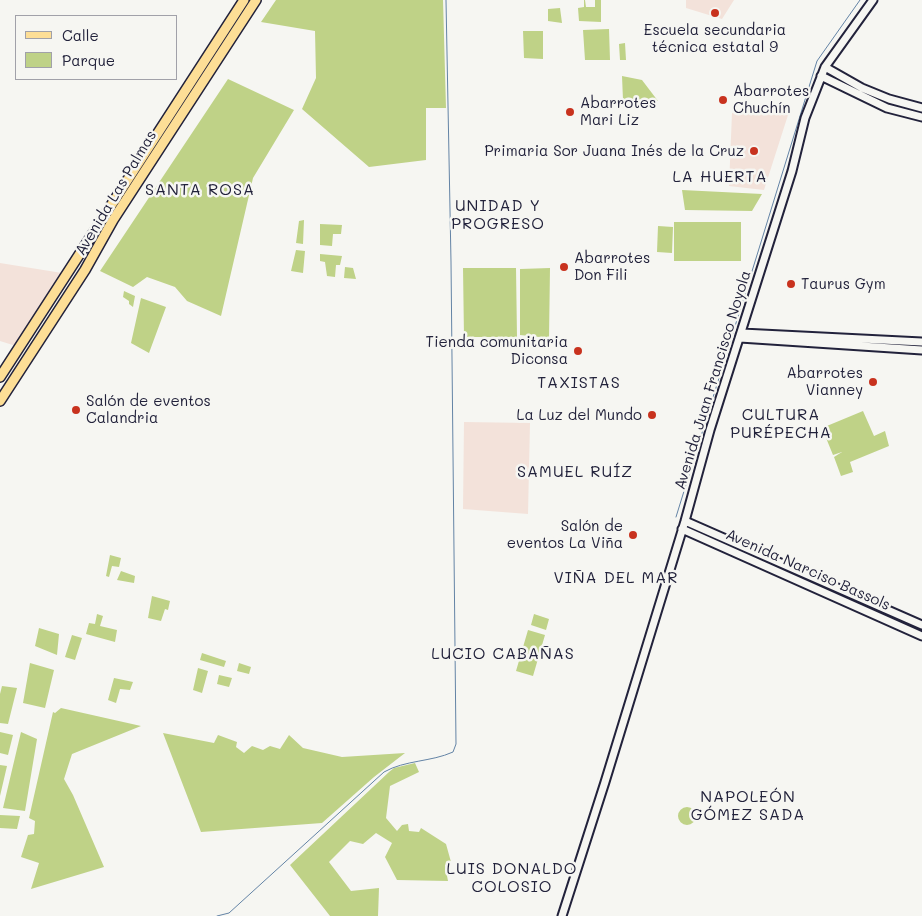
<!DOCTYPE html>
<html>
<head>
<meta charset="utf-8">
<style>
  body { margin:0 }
  #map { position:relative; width:922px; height:916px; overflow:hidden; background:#f6f6f2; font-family:Mali,sans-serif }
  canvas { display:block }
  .legend { position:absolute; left:15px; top:15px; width:162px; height:65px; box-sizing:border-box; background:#f6f6f2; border:1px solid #a1a1a9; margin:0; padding:6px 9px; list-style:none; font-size:15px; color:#22223b }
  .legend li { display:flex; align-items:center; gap:10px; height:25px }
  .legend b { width:25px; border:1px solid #a1a1a9 }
</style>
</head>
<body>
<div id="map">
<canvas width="922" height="916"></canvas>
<ul class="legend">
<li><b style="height:6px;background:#fdde96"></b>Calle</li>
<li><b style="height:14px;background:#bfd287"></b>Parque</li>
</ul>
</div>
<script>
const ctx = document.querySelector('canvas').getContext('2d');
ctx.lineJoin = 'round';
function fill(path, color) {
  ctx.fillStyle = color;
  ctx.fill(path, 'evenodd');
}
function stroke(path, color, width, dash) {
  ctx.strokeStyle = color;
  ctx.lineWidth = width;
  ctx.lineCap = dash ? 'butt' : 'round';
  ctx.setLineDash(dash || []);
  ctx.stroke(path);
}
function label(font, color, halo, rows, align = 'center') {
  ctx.font = font + ' Mali,sans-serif';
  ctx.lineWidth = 5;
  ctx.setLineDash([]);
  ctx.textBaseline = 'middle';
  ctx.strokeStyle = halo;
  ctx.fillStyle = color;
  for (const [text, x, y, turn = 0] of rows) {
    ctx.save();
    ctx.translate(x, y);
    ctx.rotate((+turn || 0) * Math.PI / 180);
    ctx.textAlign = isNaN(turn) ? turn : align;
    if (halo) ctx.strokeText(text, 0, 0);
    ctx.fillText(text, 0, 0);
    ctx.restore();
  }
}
fill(new Path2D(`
  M686,0H734L722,19L686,8Z
  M732,113L788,115L764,190L729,186Z
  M0,263L62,273L16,346L0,341Z
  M464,422L530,423L528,514L463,509Z`), '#f3e2da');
fill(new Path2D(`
  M276,0H443L446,108H426V160L369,167L302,109L316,78L315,31L261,22Z
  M584,0H585L586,7H595V0H601V22L579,21L578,8L584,7Z
  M560,8L562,23L548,21V9Z
  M609,29L610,60H585L583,30Z
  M523,31H543V59L524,58Z
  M625,43L626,60H620L619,44Z
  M622,76L642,80L658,101L623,100Z
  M228,79L294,110L253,178L221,316L187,301L175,287L147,277L133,287L100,271Z
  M682,190L762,194L752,211L685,210Z
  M304,220L303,244L296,243L299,221Z
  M674,222H741V261H674Z
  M320,224L342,225L341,234H333L332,246L320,245Z
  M658,226L673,227L672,253L657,252Z
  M296,250L305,251L303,273L291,271Z
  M320,254L342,256L340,265H336L335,277L327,276L325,262L320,261Z
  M345,267L353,268L356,279L344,278Z
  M463,268H516L517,337H464Z
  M550,268L549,338L520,335V269Z
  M124,291L135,296L133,307L129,304V301L123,297Z
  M141,298L166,307L149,353L131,343Z
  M863,411L874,436L885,431L889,446L850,462L853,472L841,476L834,457L842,452L833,455L822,428Z
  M110,555L121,558L119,567L112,566L109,577L106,576Z
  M121,571L135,576L134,583L117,580Z
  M152,596L170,601L168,610L165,609L161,621L148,618Z
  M97,614L103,616L100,626L117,630L115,642L86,634L89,623L95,624Z
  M534,614L549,619L546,630L531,625Z
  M39,628L59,634L57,655L35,646Z
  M528,630L545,635L533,676L516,671Z
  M72,635L82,638L75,660L65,657Z
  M202,653L226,661L224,667L200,660Z
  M30,663L54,670L45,708L23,703Z
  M239,663L251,667L249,674L237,671Z
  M198,668L208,671L202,693L193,690Z
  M219,675L232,678L229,687L217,684Z
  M114,678L133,682L130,690L120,689L116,703L108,700Z
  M2,686L17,688L8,724L0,723V694Z
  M61,708L141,726L72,754L64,779L73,795L104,867L31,889L39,863L21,857L28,835L34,834L35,821L29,818L53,712L55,713Z
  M0,732L13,735L8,755L0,753Z
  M21,732L37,739L25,811L3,808Z
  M163,733L214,743L218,735L237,742L236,747L244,753L252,746L263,750L270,746L280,749L289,735L303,748L342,757L405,753L374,777L322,823L201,832Z
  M415,763L419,772L390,786L386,818L397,831L402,825L408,824L409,831L419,832L421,828L446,844L451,862L445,865L448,881L397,880L385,857L392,843L376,833L363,844L350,841L329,862L351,891L379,888L378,916H330L290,865L389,772L394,768Z
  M0,765L7,766L0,796Z
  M678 816a9 9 0 1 1 18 0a9 9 0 1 1-18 0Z
  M0,815L20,816L17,829L0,828Z`), '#bfd287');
stroke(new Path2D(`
  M676,517L817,61L860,0
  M217,916L229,913L384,772C405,760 431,762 453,752L456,744L451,262L446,0`), '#6383a5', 1);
const tertiary = new Path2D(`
  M825,67L862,88L889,99L922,108
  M821,76L887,108L922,117
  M742,333L922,342
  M740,338L922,350
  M685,521L922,625
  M682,529L922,636
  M562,916L605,782L685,521L710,430L792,171L805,118L825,67L873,0`);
const primary = new Path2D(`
  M0,377L244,0
  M0,401L85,270L113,220L256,0`);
stroke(tertiary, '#22223b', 11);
stroke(primary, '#22223b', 12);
stroke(tertiary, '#f6f6f2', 7);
stroke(primary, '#fdde96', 9);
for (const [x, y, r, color] of [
  [715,13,5,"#c8321e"],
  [723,100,5,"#c8321e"],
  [570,112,5,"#c8321e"],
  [754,151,5,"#c8321e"],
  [564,267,5,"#c8321e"],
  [791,284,5,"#c8321e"],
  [578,351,5,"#c8321e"],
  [873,382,5,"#c8321e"],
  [76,410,5,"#c8321e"],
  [652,415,5,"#c8321e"],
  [633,535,5,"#c8321e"]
]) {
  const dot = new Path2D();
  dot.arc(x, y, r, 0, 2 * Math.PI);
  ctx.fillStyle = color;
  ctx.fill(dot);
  stroke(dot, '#f6f6f2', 2);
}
label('15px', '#22223b', '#f6f6f2', [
  ["Escuela secundaria",715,30,"center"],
  ["técnica estatal 9",715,47,"center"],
  ["Abarrotes",733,91],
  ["Chuchín",733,108],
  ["Abarrotes",580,103],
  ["Mari Liz",580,120],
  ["Primaria Sor Juana Inés de la Cruz",744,151,"right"],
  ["Abarrotes",574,258],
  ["Don Fili",574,275],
  ["Taurus Gym",801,284],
  ["Tienda comunitaria",568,342,"right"],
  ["Diconsa",568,359,"right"],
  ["Abarrotes",863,373,"right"],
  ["Vianney",863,390,"right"],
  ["Salón de eventos",86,401],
  ["Calandria",86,418],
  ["La Luz del Mundo",642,415,"right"],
  ["Salón de",623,526,"right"],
  ["eventos La Viña",623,543,"right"]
], 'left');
label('15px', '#22223b', '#f6f6f2', [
  ["Avenida Las Palmas",116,193,-59],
  ["Avenida Juan Francisco Noyola",713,380,-73],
  ["Avenida Narciso Bassols",808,570,24]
]);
ctx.letterSpacing = '1px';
label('16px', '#22223b', '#f6f6f2', [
  ["LA HUERTA",720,177],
  ["SANTA ROSA",200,190],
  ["UNIDAD Y",498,206],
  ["PROGRESO",498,224],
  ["TAXISTAS",579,383],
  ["CULTURA",781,415],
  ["PURÉPECHA",781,433],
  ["SAMUEL RUÍZ",575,472],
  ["VIÑA DEL MAR",616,578],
  ["LUCIO CABAÑAS",503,654],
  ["NAPOLEÓN",748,797],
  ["GÓMEZ SADA",748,815],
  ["LUIS DONALDO",512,869],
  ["COLOSIO",512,887]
]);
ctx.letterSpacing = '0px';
</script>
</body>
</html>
